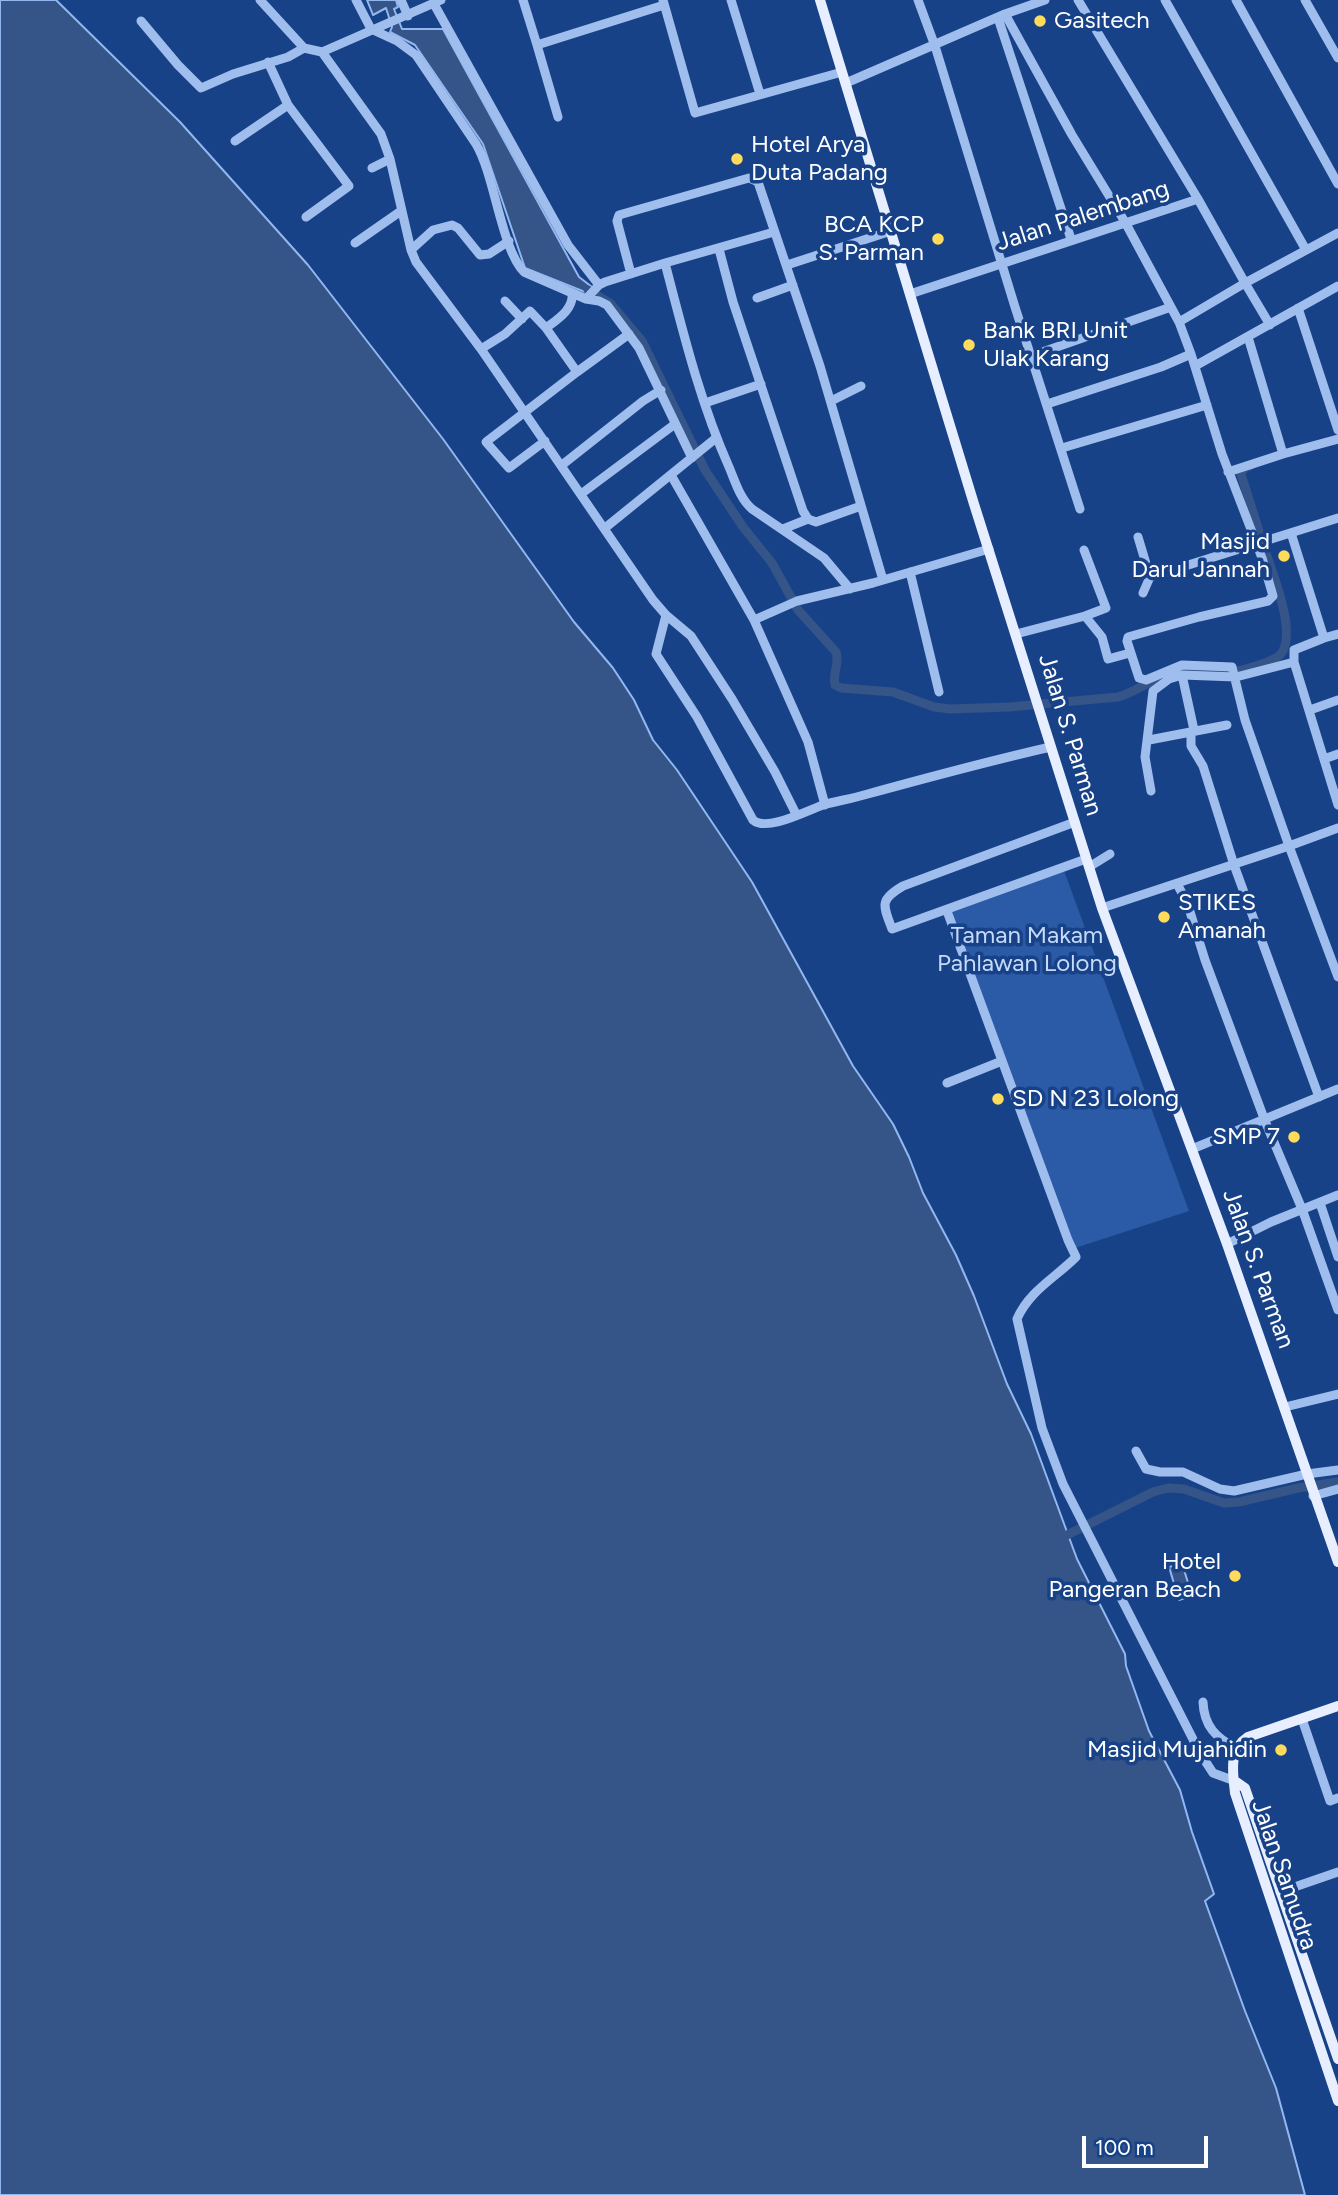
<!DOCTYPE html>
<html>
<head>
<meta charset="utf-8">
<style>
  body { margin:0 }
  #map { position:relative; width:1338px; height:2195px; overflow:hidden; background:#184288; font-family:Figtree,sans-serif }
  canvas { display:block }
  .scale { position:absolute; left:1082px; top:2136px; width:126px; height:32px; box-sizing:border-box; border:4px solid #fff; border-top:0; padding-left:9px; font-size:21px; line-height:24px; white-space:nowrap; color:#fff; -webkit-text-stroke:5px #184288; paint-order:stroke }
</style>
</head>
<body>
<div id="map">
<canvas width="1338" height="2195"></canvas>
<div class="scale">100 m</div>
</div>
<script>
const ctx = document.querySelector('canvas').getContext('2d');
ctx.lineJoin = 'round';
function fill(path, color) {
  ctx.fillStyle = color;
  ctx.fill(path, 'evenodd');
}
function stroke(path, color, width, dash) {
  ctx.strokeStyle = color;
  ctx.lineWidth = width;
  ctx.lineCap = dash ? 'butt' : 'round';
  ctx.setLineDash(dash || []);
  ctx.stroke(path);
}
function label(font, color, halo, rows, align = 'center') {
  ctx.font = font + ' Figtree,sans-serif';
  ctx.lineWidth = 7;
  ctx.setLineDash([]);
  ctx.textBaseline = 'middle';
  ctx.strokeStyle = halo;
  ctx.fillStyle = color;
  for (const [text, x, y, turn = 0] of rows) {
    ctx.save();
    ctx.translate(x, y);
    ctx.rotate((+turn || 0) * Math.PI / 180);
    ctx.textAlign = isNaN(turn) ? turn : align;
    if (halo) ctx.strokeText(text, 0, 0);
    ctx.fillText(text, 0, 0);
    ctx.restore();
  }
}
fill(new Path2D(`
  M1063,868L1189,1211L1072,1249L946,912Z`), '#2b5aa6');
const water = new Path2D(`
  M0,0H56L180,122L308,265L443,439L574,622L613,668L634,700L653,740L677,770L752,882L853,1066L893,1124L909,1157L923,1193L956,1255L974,1296L1007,1384L1031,1434L1077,1559L1125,1654L1126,1666L1149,1731L1180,1790L1192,1832L1214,1894L1205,1901L1245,2011L1276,2088L1305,2195H0Z
  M367,0H396L398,7L394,9L402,29H443L579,277L592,287L585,292L525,268L483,144L415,45L390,32L392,27L386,8L373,15Z
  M1182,1563L1192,1596L1179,1600L1169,1567Z`);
fill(water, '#355488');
stroke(water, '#93b8f0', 2);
stroke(new Path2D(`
  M588,290L610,303L642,341L705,470L743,527L772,563L798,610L836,652C840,663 832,674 835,685L841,688L893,692L934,707L950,709L1009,707L1118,697C1139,691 1162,672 1182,670C1198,668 1214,674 1230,672C1241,671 1273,662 1280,655C1299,635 1271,570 1264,547
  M1250,466L1244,468L1241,474L1259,531
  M1067,1535L1153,1492L1168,1488L1184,1489L1224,1503L1239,1502L1298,1488L1338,1482`), '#355488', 9);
stroke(new Path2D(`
  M260,0L304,48L322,52L441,0
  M356,0L371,29L397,41L416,55L476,144C495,176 501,248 524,272L586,299L599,301L607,305L639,348L692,458
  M401,0L408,16
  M523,0L537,45
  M663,0L695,113L842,72
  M731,0L760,94
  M918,0L935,46L1015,307L1080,509
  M1078,0L1198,199
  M1165,0L1306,250
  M1236,0L1338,184
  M1305,0L1338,58
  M434,4L568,245L599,285
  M1005,14L1072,135L1125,222L1179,322L1191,354L1222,454L1262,558L1273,596L1268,601L1199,617L1128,637L1127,641L1139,678L1146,680L1182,665L1232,667L1245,720L1289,846L1338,828
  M998,18L1071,239
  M141,21L178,65L201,88L233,74L288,57L304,48
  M322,52L381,134L390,159L411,250L416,262L481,349L653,600L666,615L691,636L732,699L775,772L796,814
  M268,62L288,105L349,186L306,217
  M846,83L1005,14L1045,0
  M558,117L537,45L664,5
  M235,141L288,105
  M372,168L390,159
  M355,243L401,211
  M719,249L733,302L803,511L808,519L816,522L861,506
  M411,250L433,230L452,225L458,228L480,255L489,254L509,241
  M665,263C683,332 700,402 729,467C735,481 740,499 752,509L824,558L850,589
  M787,265L891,231
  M631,274L617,221L619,215L749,178L758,182L820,366L883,580
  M910,294L1198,199L1245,283L1338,233
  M757,298L793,285
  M586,299L599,285L605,282L665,263L774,232
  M505,301L522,319
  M1298,308L1338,430
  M1179,322L1245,283L1270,325
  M546,328C558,319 574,309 572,293
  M1248,337L1283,454
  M481,349L505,334L530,311L546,328L577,372L629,334
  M1031,356L1171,307
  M1195,366L1338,286
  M831,401L861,386
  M705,403L761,384
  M1047,404L1161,367L1191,354
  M545,441L509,468L486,442L577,372
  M1062,448L1207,405
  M562,465L643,401L661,390
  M1228,472L1283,454L1338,439
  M671,475L754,620L808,742L825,805
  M581,494L675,424
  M605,528L716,438
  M783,529L808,519
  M1291,533L1324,638L1294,650V662L1338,805
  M1138,537L1150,577
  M1084,550L1106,608L1085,616
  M910,572L939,692
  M1143,593L1150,577L1338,518
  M666,615L656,654L697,717L753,820C767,832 806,811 823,805C836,801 851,799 864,795C926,778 988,761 1051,747
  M754,620L797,601L873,583L989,549
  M1016,634L1085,616L1102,637L1108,659L1130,653
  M1324,638L1338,634
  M1182,675L1194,730L1191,734V746L1203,766L1234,865L1319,1097
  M1310,710L1338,700
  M1149,740L1227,725
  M1324,759L1338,754
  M1151,791L1145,757L1153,691L1169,679L1182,675L1236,677L1294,662
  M1075,822L903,886C879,900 883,905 892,929L1086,859
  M1089,867L1110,854
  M1177,884L1187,902L1205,960L1265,1121L1302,1209L1338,1310
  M1102,908L1289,846L1338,977
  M947,911L1068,1240L1076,1257C1055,1278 1029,1291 1017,1319L1042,1428L1063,1484L1200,1753L1213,1773L1235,1781
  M947,1083L1002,1061
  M1192,1149L1338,1089
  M1320,1203L1338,1257
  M1227,1244L1271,1222L1338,1195
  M1285,1407L1338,1394
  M1136,1451L1146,1469L1160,1472H1183L1220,1489L1234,1491L1307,1474L1338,1470
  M1313,1496L1338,1489
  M1203,1702C1204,1726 1216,1738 1236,1748
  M1302,1719L1330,1801L1338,1798
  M1280,1892L1338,1872`), '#a0beed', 9);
stroke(new Path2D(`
  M820,0L974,504L1102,908L1227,1244L1338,1562
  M1338,1706L1248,1737C1228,1750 1233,1773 1235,1793L1338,2101
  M1235,1781L1245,1788L1338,2059`), '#e6eeff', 10);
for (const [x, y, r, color] of [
  [1040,21,7,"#ffdb5c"],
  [737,159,7,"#ffdb5c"],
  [938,239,7,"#ffdb5c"],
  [969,345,7,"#ffdb5c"],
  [1284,556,7,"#ffdb5c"],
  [1164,917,7,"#ffdb5c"],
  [998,1099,7,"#ffdb5c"],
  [1294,1137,7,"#ffdb5c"],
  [1235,1576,7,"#ffdb5c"],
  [1281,1750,7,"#ffdb5c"]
]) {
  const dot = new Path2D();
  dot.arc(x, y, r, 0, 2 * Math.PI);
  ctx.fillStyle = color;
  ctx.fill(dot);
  stroke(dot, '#184288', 2.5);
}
label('24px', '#fff', '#184288', [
  ["Gasitech",1054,21],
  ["Hotel Arya",751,145],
  ["Duta Padang",751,173],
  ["BCA KCP",924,225,"right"],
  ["S. Parman",924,253,"right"],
  ["Bank BRI Unit",983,331],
  ["Ulak Karang",983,359],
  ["Masjid",1270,542,"right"],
  ["Darul Jannah",1270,570,"right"],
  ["STIKES",1178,903],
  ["Amanah",1178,931],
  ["SD N 23 Lolong",1012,1099],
  ["SMP 7",1280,1137,"right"],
  ["Hotel",1221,1562,"right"],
  ["Pangeran Beach",1221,1590,"right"],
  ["Masjid Mujahidin",1267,1750,"right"]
], 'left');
label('24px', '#fff', '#184288', [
  ["Jalan Palembang",1083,216,-18],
  ["Jalan S. Parman",1070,735,73],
  ["Jalan S. Parman",1258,1269,70],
  ["Jalan Samudra",1284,1875,71]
]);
label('24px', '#c6dafa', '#184288', [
  ["Taman Makam",1027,936],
  ["Pahlawan Lolong",1027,964]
]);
</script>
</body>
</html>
